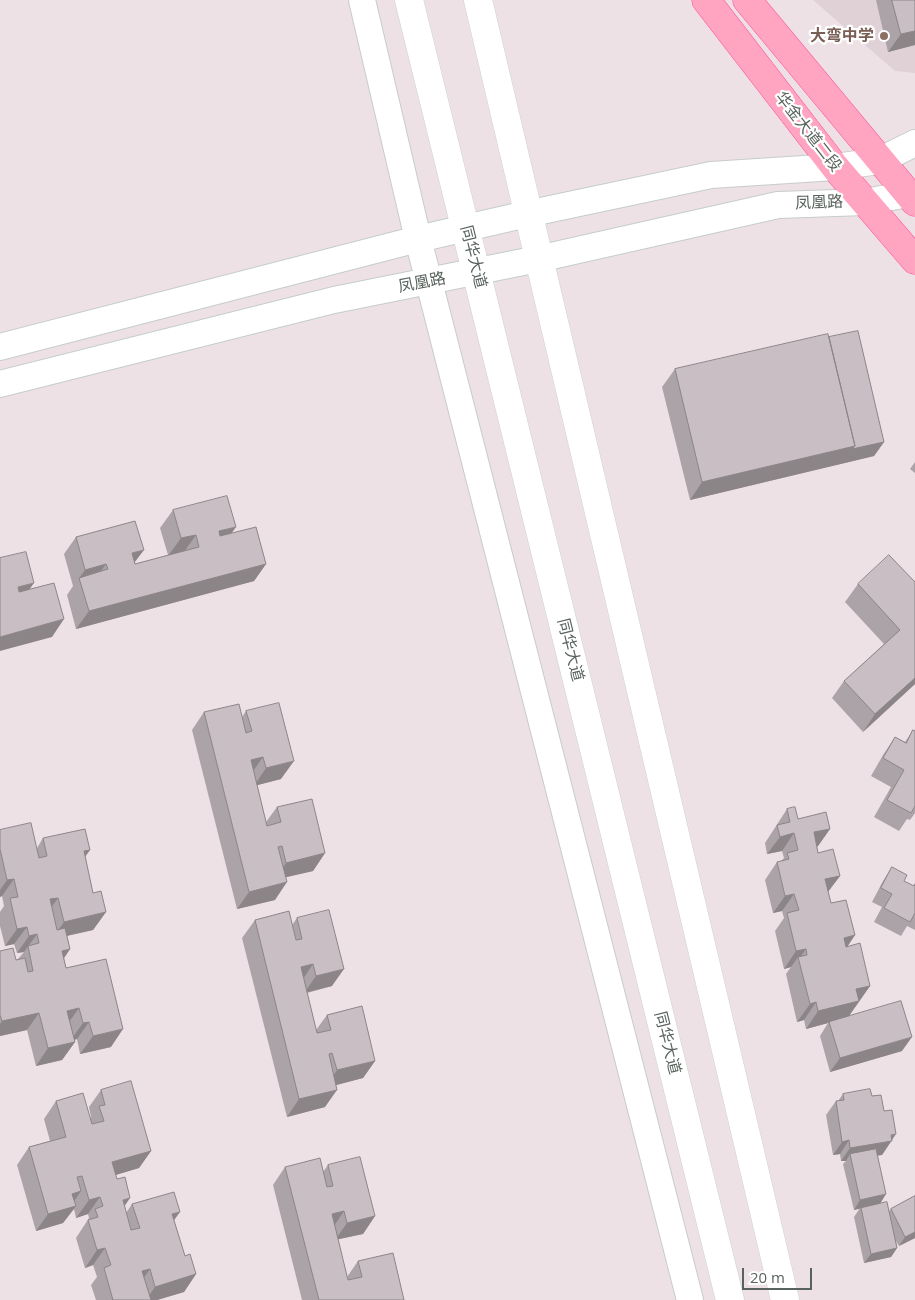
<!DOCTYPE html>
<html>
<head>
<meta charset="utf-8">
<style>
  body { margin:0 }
  #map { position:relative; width:915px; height:1300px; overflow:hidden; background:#eee1e6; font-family:"Open Sans",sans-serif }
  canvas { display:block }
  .scale { position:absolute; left:742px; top:1268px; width:70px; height:22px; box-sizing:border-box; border:2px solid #59635d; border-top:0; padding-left:6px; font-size:15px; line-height:18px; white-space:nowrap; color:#59635d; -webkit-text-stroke:4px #fff; paint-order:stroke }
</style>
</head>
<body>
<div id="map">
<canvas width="915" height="1300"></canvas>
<div class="scale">20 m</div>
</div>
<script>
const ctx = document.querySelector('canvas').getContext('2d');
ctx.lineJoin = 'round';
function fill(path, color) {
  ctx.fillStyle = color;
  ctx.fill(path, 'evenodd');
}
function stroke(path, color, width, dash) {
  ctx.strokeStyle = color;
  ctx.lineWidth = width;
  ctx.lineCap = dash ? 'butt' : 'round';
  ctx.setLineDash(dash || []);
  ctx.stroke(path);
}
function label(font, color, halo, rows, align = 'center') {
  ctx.font = font + ' "Open Sans","Noto Sans SC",sans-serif';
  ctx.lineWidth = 4.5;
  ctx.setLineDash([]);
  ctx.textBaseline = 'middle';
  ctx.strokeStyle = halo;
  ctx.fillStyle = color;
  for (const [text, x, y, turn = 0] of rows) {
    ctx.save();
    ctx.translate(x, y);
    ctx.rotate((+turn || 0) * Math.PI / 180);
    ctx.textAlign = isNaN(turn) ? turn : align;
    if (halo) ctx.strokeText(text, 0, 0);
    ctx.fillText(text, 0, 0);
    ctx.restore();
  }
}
fill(new Path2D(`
  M813,0H915V73L895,71Z`), '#e0d1d7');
const tertiary = new Path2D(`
  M362,0L418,239L690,1300
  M0,347L418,239L527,214L711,175L835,167L879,161L915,143
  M0,384L334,300L538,259L778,205L865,202L908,194`);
const secondary = new Path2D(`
  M409,0L730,1300
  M478,0L785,1300`);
const primary = new Path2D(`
  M706,0L835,167L915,260
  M747,0L915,202`);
stroke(tertiary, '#c5cdc9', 28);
stroke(secondary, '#cad4ce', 29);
stroke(primary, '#fd4b99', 29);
stroke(tertiary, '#fff', 26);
stroke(secondary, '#fff', 28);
stroke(primary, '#ffa5c1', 28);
fill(new Path2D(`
  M876,0H915V45L888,52Z
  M829,337L884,442L874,456L690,500L662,387L675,369Z
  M915,462V473L910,469Z
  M173,510L231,534L266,564L254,581L76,629L67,595L73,586L64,554L76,537L135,562V564L168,555L160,528Z
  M915,582V684L863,732L832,698L844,681L884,644L845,602L858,584Z
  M246,711L281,779L257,785L266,822L277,807L325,853L313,871L286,877L275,900L237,909L192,730L204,712L242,717Z
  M913,730L915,731V813L910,820L907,819L899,831L874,817L891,787L871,776L883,755L895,737L905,742Z
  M787,809L798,819L830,829L818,846L817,847L818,853L840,876L828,892L831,903L855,935L847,947L870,986L848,1016L902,1051L830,1072L820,1036L828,1023L806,1029L804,1020L797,1022L786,974L791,967L784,969L775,931L784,918L782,911L773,913L765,880L777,862L781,861L784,858L782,851L767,854L765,843Z
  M0,830L37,848L43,838L90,850L85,856L93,893L106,912L93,930L67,936L70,949L64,958L66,968L111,1047L80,1054L77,1039L74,1040L75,1042L62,1060L36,1066L27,1030L0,1036V951L16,960L18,959L24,952L17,953L14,944L5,946L0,926V912L4,906L2,896L0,897Z
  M892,867L904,881L913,886L915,883V930L907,926L901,936L874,922L882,907L872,902L883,881Z
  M297,918L332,986L307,993L316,1030L327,1015L375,1061L363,1078L336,1085L325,1107L287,1117L242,938L255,920L292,925Z
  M101,1090L151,1151L139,1168L115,1175L126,1213L132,1204L174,1220L185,1256L196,1274L184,1292L157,1300H96L91,1285L97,1277L93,1265L85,1268L76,1238L89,1218L88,1214L76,1218L74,1209L63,1223L36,1231L17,1165L29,1147L50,1141L44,1119L56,1101L90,1119L91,1117L89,1107Z
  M843,1094L872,1096L884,1111L892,1140L882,1155H878L880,1203L889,1211L891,1209L915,1196V1238L899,1246L896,1241L897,1248L891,1257L864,1263L854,1217L860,1208L854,1210L843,1164L846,1161H841L840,1154L833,1155L826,1115L836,1101H838Z
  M328,1165L375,1216L363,1234L338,1239L347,1277L358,1261L404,1300H302L273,1185L285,1167L323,1172Z`), '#aca3a8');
fill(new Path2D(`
  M915,31V45L888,52L901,34Z
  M884,442L874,456L690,500L702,482L855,446Z
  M236,527L224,544L207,549L219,531Z
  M196,535L184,552L168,556L181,538Z
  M144,550L131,567L132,553Z
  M106,564L94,581L79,578L85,570Z
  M266,564L254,581L76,629L89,611Z
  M34,583L22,600L18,587Z
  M64,619L52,637L0,651V637Z
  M915,678V684L863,732L875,714Z
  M263,757L251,774V760Z
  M294,761L281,779L254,786L266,768Z
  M830,829L818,846L801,850L814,832Z
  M794,833L782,851L767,854L780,837Z
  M90,850L77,868L84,851Z
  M325,853L313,871L274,880L286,863Z
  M840,876L827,893L825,879Z
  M14,879L2,896L0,897V890L7,880Z
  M287,882L275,900L237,909L249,892Z
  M794,894L782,911L773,913L785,896Z
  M58,898L46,915L50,899Z
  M106,912L93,930L52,939L64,922Z
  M27,927L14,944L5,946L17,929Z
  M37,934L24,952L17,953L29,936Z
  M855,935L843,953L844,938Z
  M70,949L58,967L62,951Z
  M806,949L799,959L798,957L791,967L784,969L796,951Z
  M313,964L301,982V967Z
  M344,969L332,986L304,993L316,976Z
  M870,986L847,1019L829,1022L828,1023L806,1029L818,1011L856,989Z
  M816,1002L804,1020L797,1022L810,1004Z
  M79,1008L67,1025V1011Z
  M39,1013L27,1030L0,1036V1024L2,1021Z
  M89,1022L77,1039L70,1041L83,1023Z
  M123,1029L111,1047L80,1054L93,1036Z
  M912,1037L902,1051L830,1072L840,1058Z
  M75,1042L62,1060L36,1066L48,1048Z
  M375,1061L363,1078L325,1088L337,1070Z
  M337,1090L325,1107L287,1117L299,1099Z
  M896,1134L882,1155L851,1160L850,1154L846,1161H841L850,1148Z
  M849,1140L840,1154L833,1155L842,1142Z
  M151,1151L139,1168L99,1180L112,1162Z
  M81,1191L70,1207L76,1206L63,1223L36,1231L48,1214L72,1194Z
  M886,1194L880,1204L854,1210L860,1200Z
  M100,1197L88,1214L76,1218L89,1200Z
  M130,1198L118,1216L123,1200Z
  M344,1211L332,1229V1214Z
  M180,1212L167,1230L172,1214Z
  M375,1216L363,1234L335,1240L347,1223Z
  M915,1232V1238L899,1246L905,1237Z
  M105,1248L93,1265L85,1268L97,1250Z
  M897,1248L891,1257L864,1263L871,1254Z
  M150,1269L138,1286L142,1271Z
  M196,1274L184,1292L157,1300H146L155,1287Z`), '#8c8588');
const building = new Path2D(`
  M892,0H915V31L901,34Z
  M858,331L884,442L852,449L855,446L829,337Z
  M828,334L855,446L702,482L675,369Z
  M227,496L236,527L219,531L220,536L256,527L266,564L89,611L79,578L108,569L106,564L85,570L76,537L135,521L144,550L132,553L135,564L199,547L196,535L181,538L173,510Z
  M26,552L34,583L18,587L19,592L54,583L64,619L0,637V558Z
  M889,555L915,582V678L875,714L844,681L900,630L858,584Z
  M279,703L294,761L266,768L263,757L251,760L267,826L281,822L277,807L312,799L325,853L286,863L282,846L278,847L287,882L249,892L204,712L239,704L246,733L252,731L246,711Z
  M913,730L915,731V806L911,813L887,800L904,770L883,758L895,737L906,743Z
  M795,807L798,819L826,812L830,829L814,832L818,853L833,849L840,876L825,879L831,903L846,900L855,935L844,938L846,947L860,943L870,986L856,989L859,1001L818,1011L816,1002L810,1004L798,957L807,955L806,949L796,951L787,913L799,910L794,894L785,896L777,862L789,859L787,853L798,850L794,833L780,837L777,825L790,822L787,809Z
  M31,823L39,858L47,856L43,838L85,829L90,850L84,851L93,893L101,891L106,912L64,922L58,898L50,899L57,930L65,928L70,949L62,951L66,968L106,959L123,1029L93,1036L89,1022L83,1023L79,1008L67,1011L75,1042L48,1048L39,1013L2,1021L0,1015V951L13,948L16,960L25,958L28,972L33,971L28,946L39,943L37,934L29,936L27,927L17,929L10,898L18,897L14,879L7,880L0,849V830Z
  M892,867L907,875L904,881L914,886L915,884V913L910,922L884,908L892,894L881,888Z
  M329,910L344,969L316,976L313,964L301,967L317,1033L331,1030L327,1015L362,1006L375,1061L337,1070L332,1053L329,1054L337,1090L299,1099L255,920L289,911L296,940L302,939L297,918Z
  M901,1001L912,1037L840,1058L829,1022Z
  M131,1081L151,1151L112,1162L117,1179L125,1177L130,1198L123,1200L131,1230L140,1228L132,1204L174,1192L180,1212L172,1214L185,1256L190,1254L196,1274L155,1287L150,1269L142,1271L151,1300H113L104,1268L111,1265L105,1248L97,1250L88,1220L98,1217L95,1209L103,1206L100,1197L89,1200L82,1176L77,1177L81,1191L72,1194L76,1206L48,1214L29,1147L66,1137L56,1101L83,1093L92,1124L104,1121L99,1106L105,1105L101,1090Z
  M870,1089L872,1096L881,1095L884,1111L892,1110L896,1134L891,1135L892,1141L850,1148L849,1140L842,1142L836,1101L844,1100L843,1094Z
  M876,1149L886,1194L860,1200L850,1154Z
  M360,1157L375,1216L347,1223L344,1211L332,1214L348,1280L362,1277L358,1261L393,1253L404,1300H319L285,1167L320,1158L327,1187L333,1186L328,1165Z
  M915,1196V1232L905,1237L891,1209Z
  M887,1202L897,1248L871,1254L861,1208Z`);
fill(building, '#c8bec3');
stroke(building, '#8c8588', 1);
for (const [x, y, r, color] of [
  [884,36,5,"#8d6e63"]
]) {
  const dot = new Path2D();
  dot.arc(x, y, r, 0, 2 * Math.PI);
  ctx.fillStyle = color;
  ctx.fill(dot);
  stroke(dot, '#fff', 2);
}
label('bold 16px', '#785e54', '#fff', [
  ["大弯中学",874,36]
], 'right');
label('16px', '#59635d', '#fff', [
  ["华金大道二段",808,132,52],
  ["凤凰路",819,203,-2],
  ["同华大道",473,257,76],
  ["凤凰路",422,283,-11],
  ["同华大道",570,650,76],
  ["同华大道",667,1043,76]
]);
</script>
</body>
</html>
